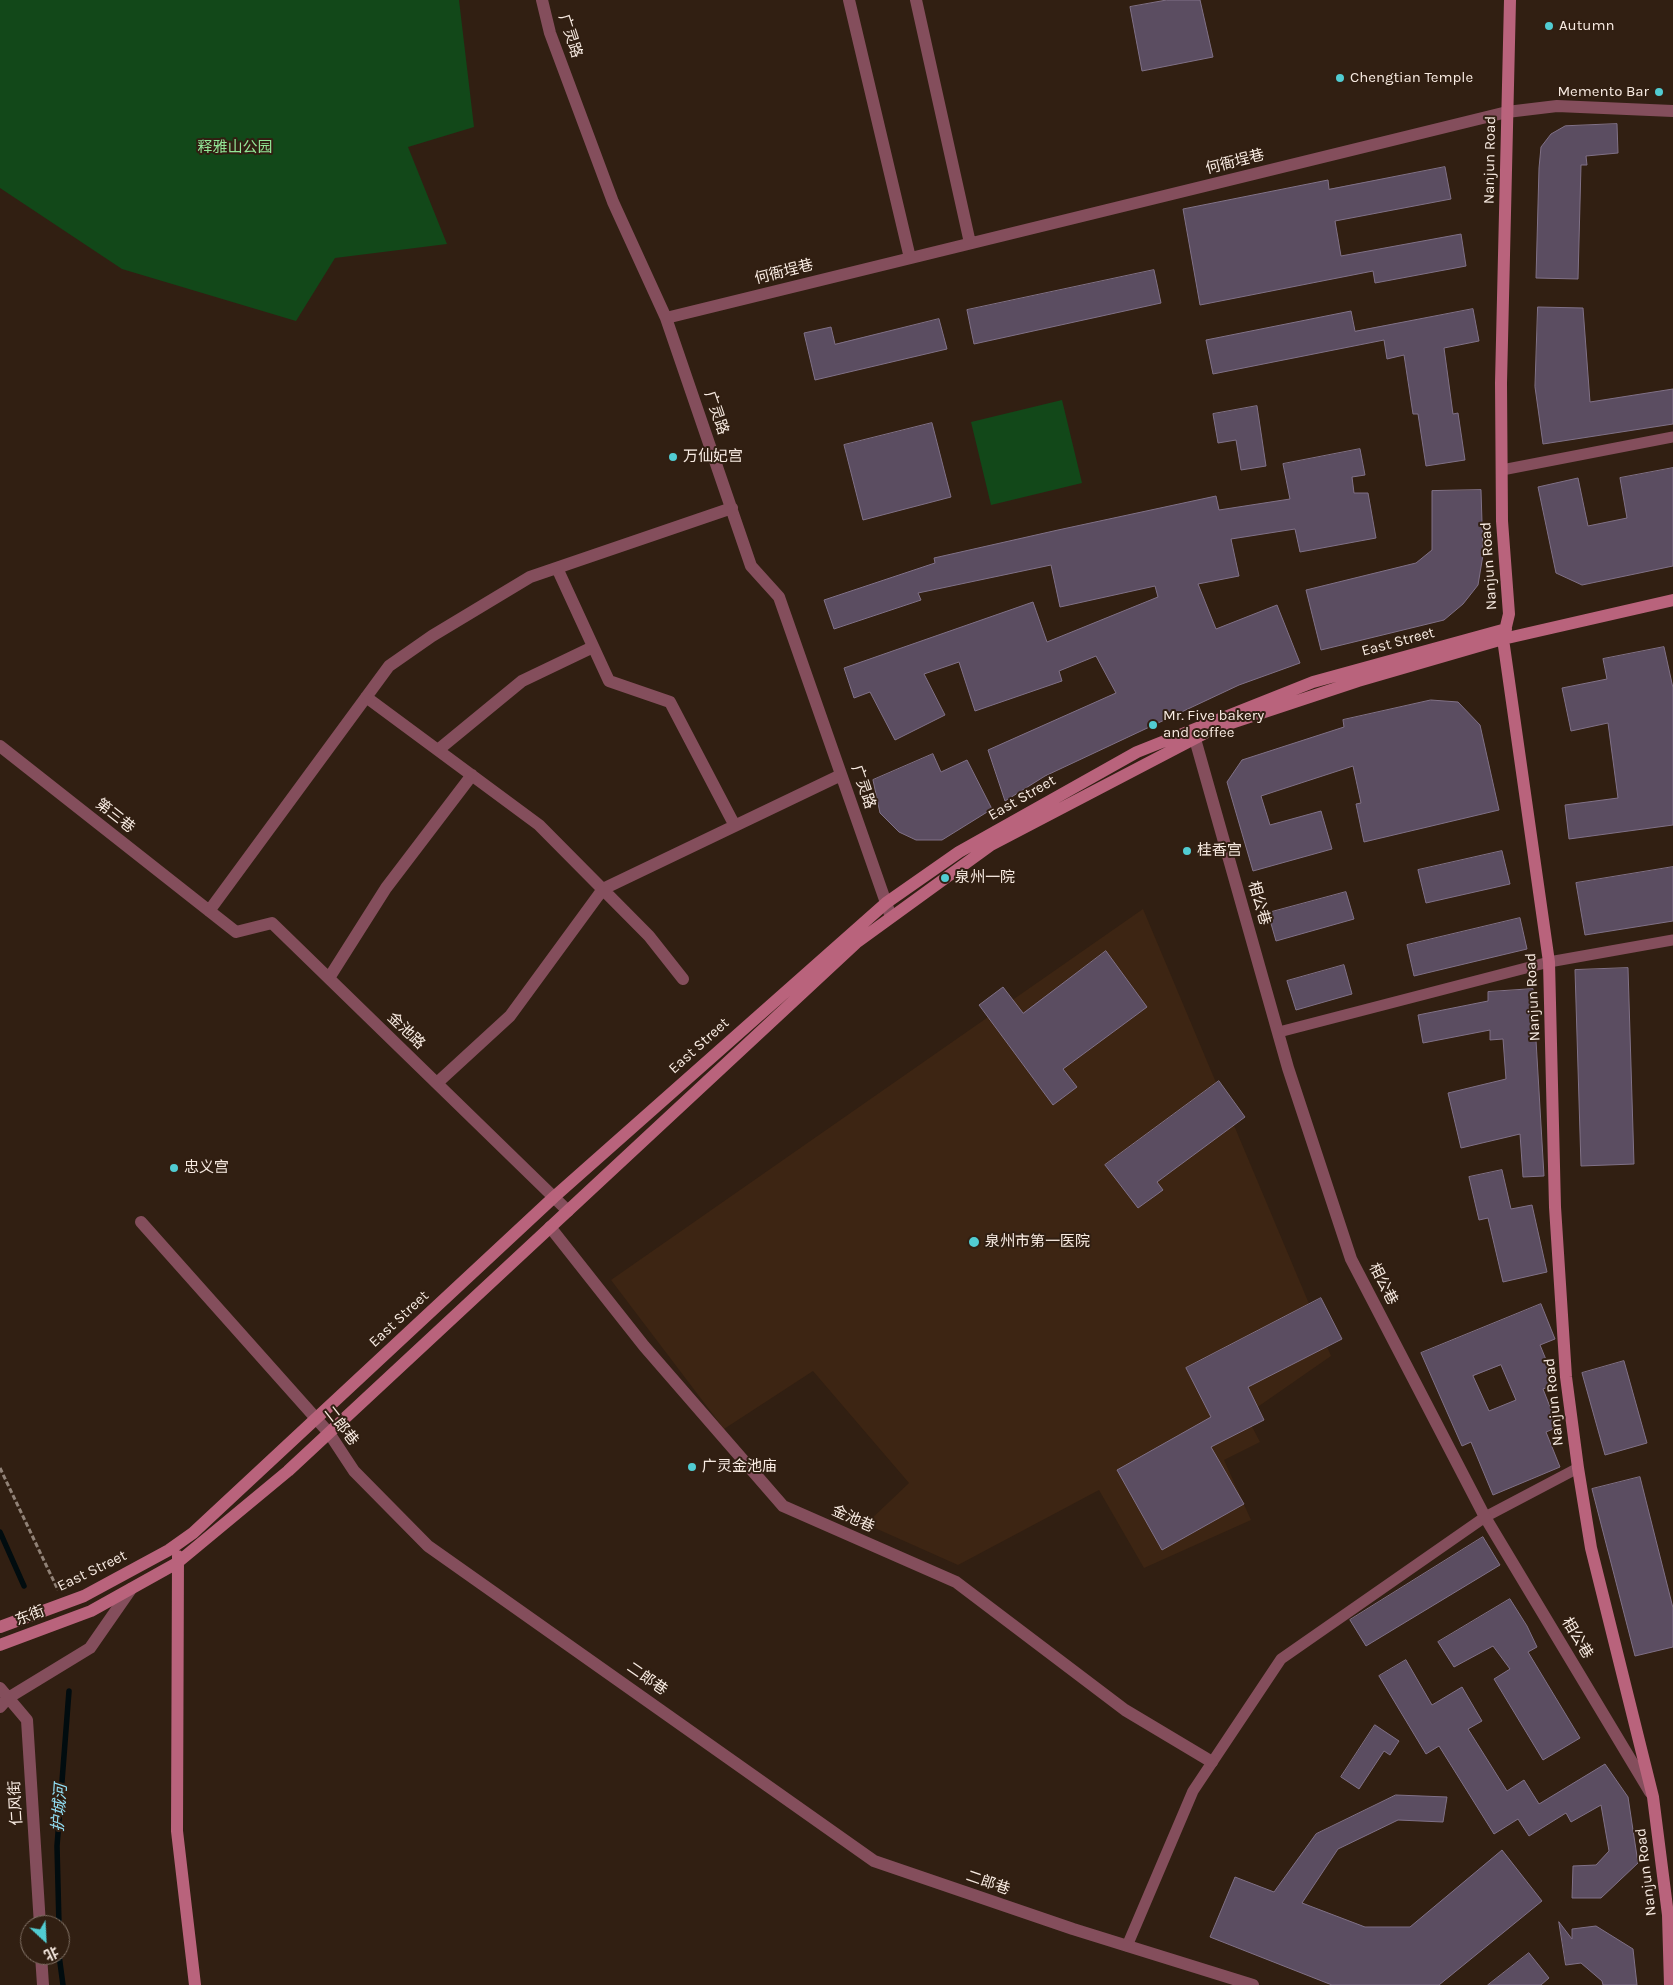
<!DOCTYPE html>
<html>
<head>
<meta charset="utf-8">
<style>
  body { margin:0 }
  #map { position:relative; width:1673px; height:1985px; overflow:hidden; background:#311f12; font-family:Karla,"Noto Sans SC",sans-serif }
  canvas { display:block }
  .north { position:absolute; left:20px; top:1915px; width:50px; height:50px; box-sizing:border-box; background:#311f12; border:1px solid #817165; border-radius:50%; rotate:155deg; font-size:14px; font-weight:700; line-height:20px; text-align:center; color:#f8ebe2 }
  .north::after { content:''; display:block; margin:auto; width:18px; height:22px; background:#51ccd2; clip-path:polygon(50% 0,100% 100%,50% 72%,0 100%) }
</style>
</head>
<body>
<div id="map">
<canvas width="1673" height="1985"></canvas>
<div class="north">北</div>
</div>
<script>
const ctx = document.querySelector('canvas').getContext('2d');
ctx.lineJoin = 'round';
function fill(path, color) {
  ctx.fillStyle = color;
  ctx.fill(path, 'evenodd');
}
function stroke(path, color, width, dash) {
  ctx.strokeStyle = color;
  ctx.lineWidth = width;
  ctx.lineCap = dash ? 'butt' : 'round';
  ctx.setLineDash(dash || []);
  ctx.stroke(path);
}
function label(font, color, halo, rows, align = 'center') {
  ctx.font = font + ' Karla,"Noto Sans SC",sans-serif';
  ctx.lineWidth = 4;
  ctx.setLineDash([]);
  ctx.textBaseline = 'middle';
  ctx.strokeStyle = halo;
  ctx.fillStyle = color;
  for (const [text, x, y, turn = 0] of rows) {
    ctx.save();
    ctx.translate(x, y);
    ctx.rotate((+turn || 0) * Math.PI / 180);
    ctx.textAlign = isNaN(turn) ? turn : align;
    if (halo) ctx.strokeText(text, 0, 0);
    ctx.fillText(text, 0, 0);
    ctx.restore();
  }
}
fill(new Path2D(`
  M1143,909L1331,1356L1246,1415L1260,1442L1224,1460L1251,1520L1144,1568L1099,1490L958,1565L866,1524L909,1483L813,1371L724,1429L611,1280Z`), '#3d2513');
fill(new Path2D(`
  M0,0H459L474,127L408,147L447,244L335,258L296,321L122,269L0,188Z
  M1062,400L1082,483L991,505L971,422Z`), '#124819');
stroke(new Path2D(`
  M0,1532L24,1586
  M59,1925L57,1846L69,1691
  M59,1955L63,1985`), '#010c0f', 5.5);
const building = new Path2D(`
  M1167,0H1200L1213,57L1142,71L1130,7Z
  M1617,124L1618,153L1586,156L1587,165H1581L1578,279L1536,278L1539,168L1541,147L1551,134L1565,126Z
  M1445,167L1451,199L1335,221L1341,256L1461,234L1466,266L1375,283L1373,271L1200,305L1183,209L1328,180L1329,189Z
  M1154,270L1161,303L974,344L967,310Z
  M1538,307L1583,308L1590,402L1673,389V424L1543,444L1535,387Z
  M1473,309L1479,341L1444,348L1453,414L1458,413L1465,460L1426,466L1418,414H1413L1404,355L1387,359L1384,340L1213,374L1206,340L1351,311L1355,331Z
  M939,319L947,349L815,380L804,333L831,327L835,344Z
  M1257,406L1266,466L1241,470L1236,440L1218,443L1213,414Z
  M932,423L951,497L863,520L844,445Z
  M1360,449L1365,475L1352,477L1354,493H1368L1376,538L1300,552L1295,529L1231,539L1239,576L1198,584L1216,629L1277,605L1300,663L1239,685L1045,776L1005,801L988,750L1116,693L1096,656L1059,671L1062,681L975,711L959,662L924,674L945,715L895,740L870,692L854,698L844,668L1033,602L1047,642L1158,597L1155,586L1060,607L1051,565L918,593L921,600L834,629L824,600L935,563L934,558L1058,530L1216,496L1219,510L1290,499L1283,464Z
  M1673,468V566L1582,585L1556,573L1538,487L1578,478L1588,526L1627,518L1620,478Z
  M1481,490L1483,555L1478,585L1463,604L1444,620L1321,650L1306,590L1416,563L1432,550V491Z
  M1664,647L1673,688V825L1569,839L1565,805L1618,798L1608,723L1571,731L1562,688L1607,679L1603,659Z
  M1431,700L1458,702L1480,725L1499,810L1364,842L1356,804L1361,803L1353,766L1261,796L1270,825L1321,811L1332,849L1253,871L1227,782L1242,760L1344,727L1343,720Z
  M933,754L941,772L967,760L992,809L942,840H916L899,832L880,813L873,780Z
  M1502,851L1510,884L1426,903L1418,870Z
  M1673,867V921L1585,935L1576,883Z
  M1346,892L1354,919L1276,941L1268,913Z
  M1520,918L1527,949L1414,976L1407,945Z
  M1106,951L1147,1007L1063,1069L1077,1087L1053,1105L979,1005L1003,987L1023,1013Z
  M1344,965L1352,994L1296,1010L1287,981Z
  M1628,968L1634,1164L1581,1166L1575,970Z
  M1533,989L1544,1176L1523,1177L1520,1134L1461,1148L1448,1093L1506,1079L1503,1039L1490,1040V1030L1423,1043L1418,1015L1488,1001V992Z
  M1219,1081L1245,1117L1157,1182L1163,1190L1138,1208L1105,1165Z
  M1502,1170L1511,1209L1532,1205L1547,1272L1503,1282L1488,1218L1479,1220L1469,1177Z
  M1321,1298L1342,1339L1248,1387L1264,1420L1211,1447L1244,1504L1162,1550L1117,1470L1211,1417L1186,1368Z
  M1541,1304L1555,1339L1540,1345L1556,1384L1543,1389L1558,1427L1546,1432L1560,1467L1493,1495L1471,1442L1462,1446L1421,1353ZM1501,1365L1516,1400L1489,1411L1473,1376Z
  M1624,1361L1647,1443L1605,1455L1582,1373Z
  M1640,1477L1673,1608V1647L1635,1656L1592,1489Z
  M1483,1537L1500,1565L1366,1646L1350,1620Z
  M1510,1599L1527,1626L1537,1647L1528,1652L1580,1738L1543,1760L1494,1679L1510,1669L1493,1646L1454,1667L1438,1642Z
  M1406,1660L1432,1705L1462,1687L1482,1721L1468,1729L1507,1791L1524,1780L1539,1804L1605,1764L1628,1797L1638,1863L1601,1898H1572L1573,1866L1596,1865L1609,1851L1601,1805L1571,1822L1566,1813L1529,1836L1518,1819L1494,1834L1439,1746L1426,1754L1379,1676Z
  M1375,1725L1399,1741L1390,1755L1384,1751L1359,1789L1341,1777Z
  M1396,1795L1447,1797L1443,1822L1398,1820L1338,1849L1302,1903L1365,1927H1410L1502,1850L1542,1901L1439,1985H1332L1210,1937L1235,1877L1274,1892L1316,1834Z
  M1559,1922L1572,1939V1929L1596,1926L1633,1949L1637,1985H1603L1602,1981L1581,1963L1566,1965Z
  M1529,1953L1549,1978L1541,1985H1488Z`);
fill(building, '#5b4d61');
stroke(building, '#807187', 1);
stroke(new Path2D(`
  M0,1468L58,1590`), '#918277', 3, [5, 2.5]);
stroke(new Path2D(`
  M1502,470L1673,437
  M1279,1032L1549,962L1673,940
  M1127,1946L1193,1791L1281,1659L1485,1517L1578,1468`), '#844e5c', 11);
stroke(new Path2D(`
  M542,0L550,33L613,202L666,318L751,566L779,597L891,917
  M849,0L910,258
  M916,0L970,243
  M666,318L1507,112L1557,106L1673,111
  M557,568L609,681L670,702L735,826
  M366,697L539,825L649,936L683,979
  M1195,739L1288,1068L1351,1259L1485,1517L1650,1792
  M0,746L236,932L272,923L568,1211
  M438,750L522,681L593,647
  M209,911L389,666L432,636L530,577L732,508
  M329,978L386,888L472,775
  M437,1083L510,1016L603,889L841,775
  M141,1222L329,1433L354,1471L428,1546L874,1861L1073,1929L1253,1985
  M550,1227L644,1346L783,1506L956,1582L1125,1710L1212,1762
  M0,1688L27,1720L40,1925
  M0,1707L8,1698L90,1648L131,1589
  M41,1955L43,1985`), '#844e5c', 12);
stroke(new Path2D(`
  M1510,0L1501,383L1502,521L1509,614L1503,639L1549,962L1555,1207L1566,1377L1578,1468L1591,1548L1653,1797L1668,1915L1670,1985
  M178,1556L177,1831L195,1985
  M0,1627L84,1596L169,1550L193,1533L554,1197L886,903L959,852L1137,752L1313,682L1506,629
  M0,1645L91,1611L177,1563L288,1471L856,943L991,845L1213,729L1358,681L1503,639L1673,600`), '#b9637c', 12);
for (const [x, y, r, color] of [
  [1549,26,5,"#51ccd2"],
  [1340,78,5,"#51ccd2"],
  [1659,92,5,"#51ccd2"],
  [673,457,5,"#51ccd2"],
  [1153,725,5,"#51ccd2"],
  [1187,851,5,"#51ccd2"],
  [945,878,5,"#51ccd2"],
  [174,1168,5,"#51ccd2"],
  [974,1242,6,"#51ccd2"],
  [692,1467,5,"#51ccd2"]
]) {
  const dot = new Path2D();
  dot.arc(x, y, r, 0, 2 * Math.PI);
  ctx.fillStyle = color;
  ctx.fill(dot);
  stroke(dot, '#311f12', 2);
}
label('15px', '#f8ebe2', '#311f12', [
  ["Autumn",1559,26],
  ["Chengtian Temple",1350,78],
  ["Memento Bar",1649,92,"right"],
  ["万仙妃宫",683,457],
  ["Mr. Five bakery",1163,716],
  ["and coffee",1163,733],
  ["桂香宫",1197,851],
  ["泉州一院",955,878],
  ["忠义宫",184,1168],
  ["泉州市第一医院",985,1242],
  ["广灵金池庙",702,1467]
], 'left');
label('15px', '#f8ebe2', '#311f12', [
  ["广灵路",570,36,72],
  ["Nanjun Road",1490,160,-89],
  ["何衙埕巷",1235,162,-14],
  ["何衙埕巷",784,272,-14],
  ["广灵路",716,413,71],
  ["Nanjun Road",1489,566,-94],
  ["East Street",1398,642,-15],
  ["广灵路",863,787,71],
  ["East Street",1022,798,-30],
  ["第三巷",115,816,38],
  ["相公巷",1259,903,74],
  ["Nanjun Road",1533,997,-93],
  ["金池路",406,1031,44],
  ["East Street",699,1046,-42],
  ["相公巷",1383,1284,63],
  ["East Street",399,1319,-43],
  ["Nanjun Road",1554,1402,-96],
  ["二郎巷",341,1426,52],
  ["金池巷",853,1519,24],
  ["East Street",92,1571,-26],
  ["东街",30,1616,-21],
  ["相公巷",1577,1638,59],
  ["二郎巷",647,1679,35],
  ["仁风街",16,1803,-93],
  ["Nanjun Road",1646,1872,-97],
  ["二郎巷",988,1883,19]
]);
label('15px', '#93e697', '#311f12', [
  ["释雅山公园",235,148]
]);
label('italic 16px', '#91def4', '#311f12', [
  ["护城河",60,1808,-86]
]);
</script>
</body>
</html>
